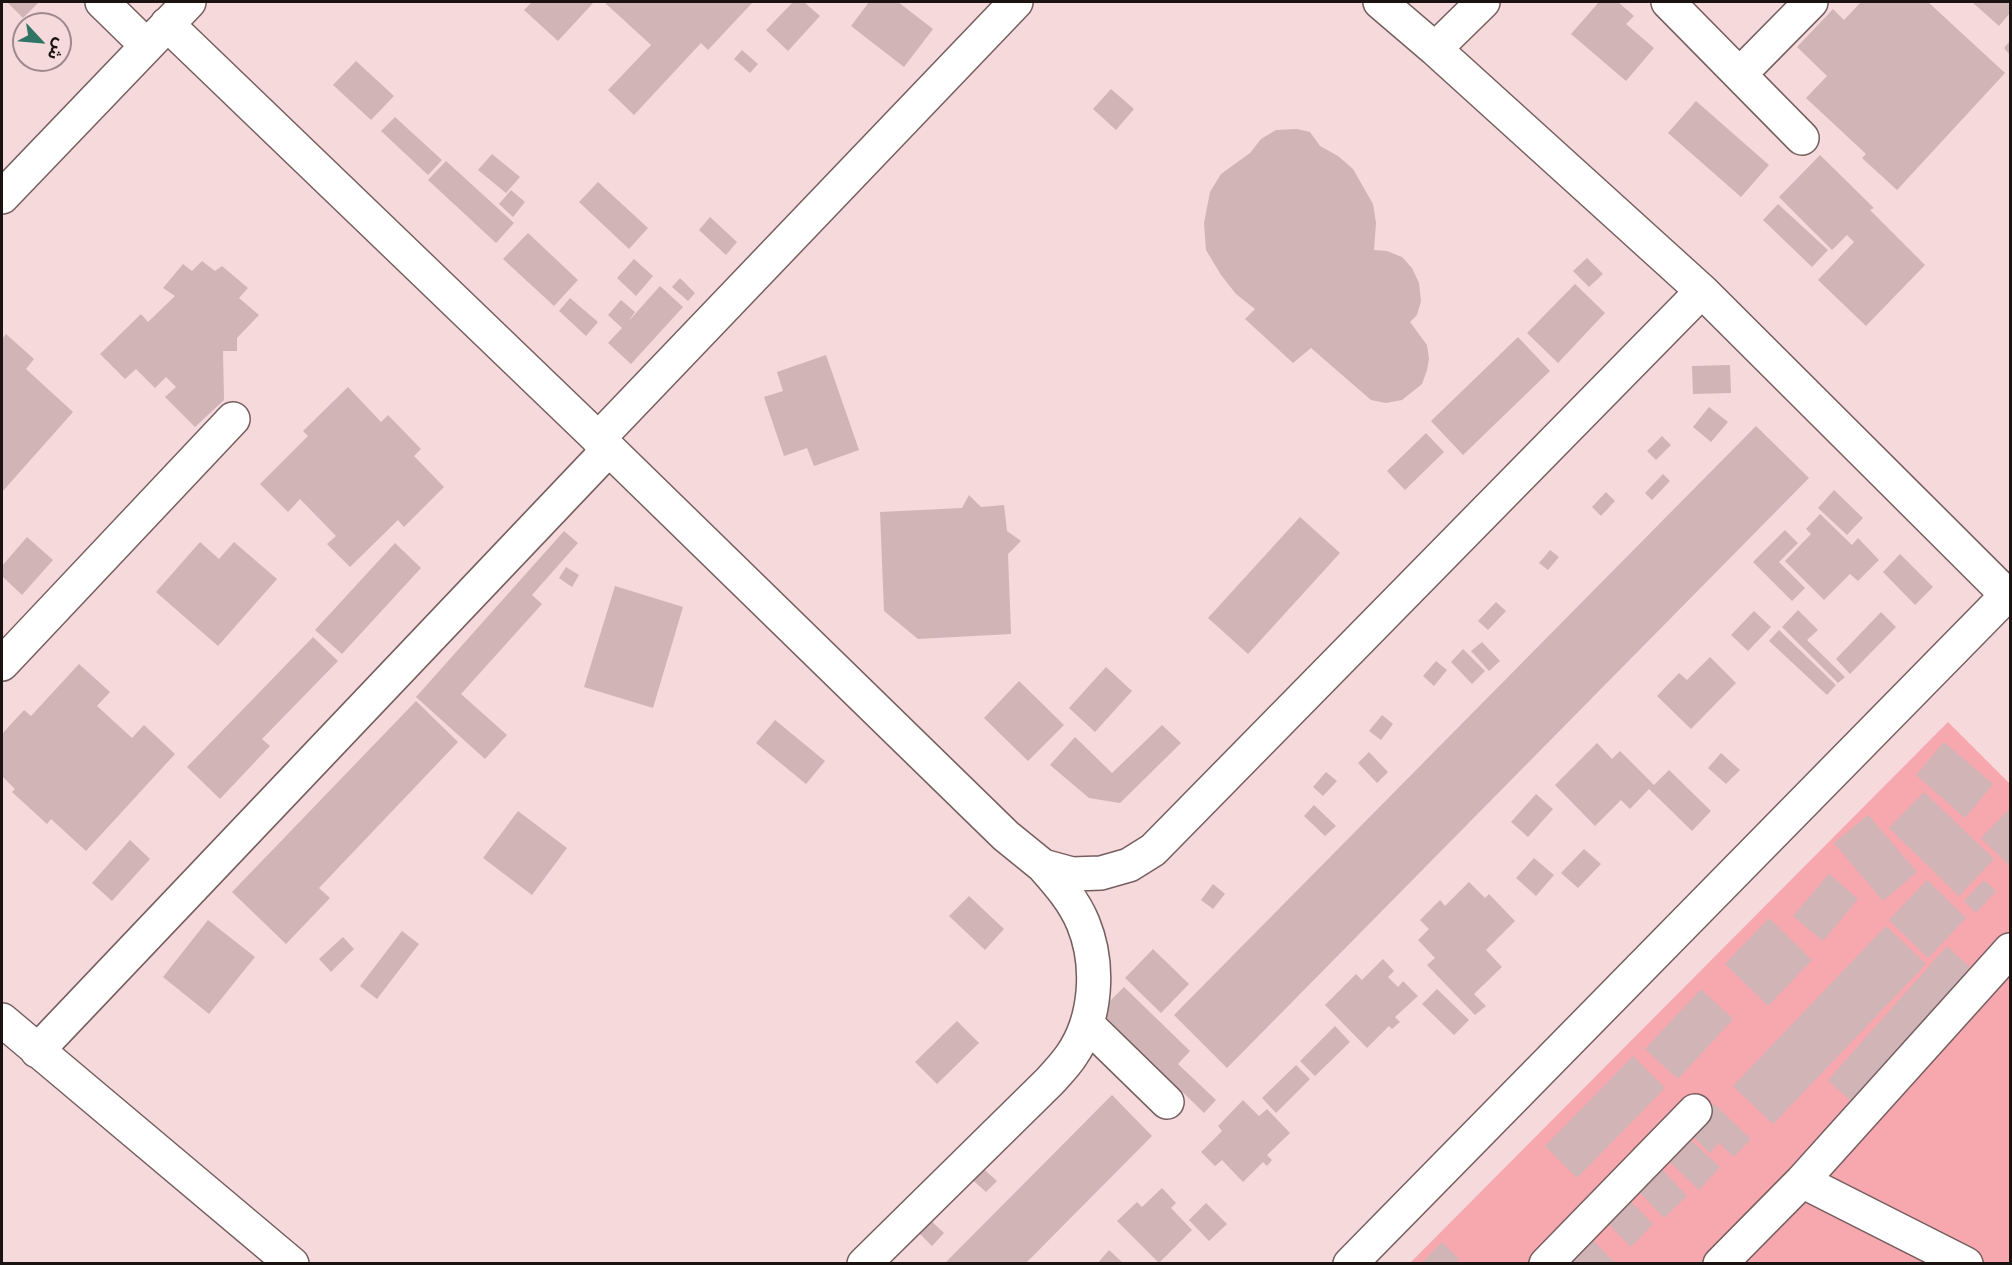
<!DOCTYPE html>
<html>
<head>
<meta charset="utf-8">
<style>
  body { margin:0 }
  #map { position:relative; width:2012px; height:1265px; overflow:hidden; background:#f6d9db; font-family:Helvetica,"Noto Sans Arabic",sans-serif }
  canvas { display:block }
  .frame { position:absolute; inset:0; border:3px solid #1b1212; pointer-events:none }
  .north { position:absolute; left:12px; top:12px; width:60px; height:60px; box-sizing:border-box; background:#f6d9db; border:2px solid #9e898b; border-radius:50%; rotate:116deg; font-size:16px; font-weight:700; line-height:24px; text-align:center; color:#1b1212 }
  .north::after { content:''; display:block; margin:auto; width:21px; height:27px; background:#307466; clip-path:polygon(50% 0,100% 100%,50% 72%,0 100%) }
</style>
</head>
<body>
<div id="map">
<canvas width="2012" height="1265"></canvas>
<div class="frame"></div>
<div class="north">ش</div>
</div>
<script>
const ctx = document.querySelector('canvas').getContext('2d');
ctx.lineJoin = 'round';
function fill(path, color) {
  ctx.fillStyle = color;
  ctx.fill(path, 'evenodd');
}
function stroke(path, color, width, dash) {
  ctx.strokeStyle = color;
  ctx.lineWidth = width;
  ctx.lineCap = dash ? 'butt' : 'round';
  ctx.setLineDash(dash || []);
  ctx.stroke(path);
}
fill(new Path2D(`
  M1948,722L2010,784V1263L1409,1264Z`), '#f7a8af');
fill(new Path2D(`
  M7,2H39L23,18Z
  M532,2H594L558,41L524,10Z
  M604,2H753L708,50L701,43L634,115L608,90L651,45Z
  M793,2H804L820,16L788,51L766,30Z
  M869,2H898L933,29L904,67L851,26Z
  M1599,2H1618L1634,16L1626,24L1654,48L1626,81L1571,34Z
  M1861,2H1928L2005,73L1897,190L1862,158L1866,154L1806,98L1827,76L1797,47L1833,9L1844,20Z
  M1972,2H2010V13L1999,26Z
  M2010,41V55L2004,48Z
  M742,50L758,64L750,73L734,59Z
  M356,61L394,96L371,120L333,85Z
  M1111,89L1134,109L1116,130L1093,109Z
  M1696,101L1769,165L1741,197L1668,133Z
  M395,117L442,160L428,175L381,131Z
  M1297,129L1310,132L1320,146L1338,156L1353,169L1373,204L1376,223L1374,250L1387,251L1402,257L1412,268L1419,283L1421,301L1417,315L1410,322L1427,345L1429,359L1427,370L1422,384L1402,400L1386,403L1371,400L1311,348L1293,363L1245,319L1255,309L1236,294L1221,275L1206,250L1204,223L1210,192L1221,174L1250,153L1261,139L1276,130Z
  M492,154L520,177L506,193L478,170Z
  M1820,155L1874,208L1870,210L1925,265L1866,326L1818,280L1854,242L1847,235L1832,250L1779,197Z
  M446,161L514,223L496,243L428,180Z
  M598,182L648,228L629,249L579,202Z
  M511,190L525,202L513,217L499,204Z
  M1778,204L1828,250L1812,267L1763,220Z
  M710,217L737,242L726,255L699,230Z
  M528,233L578,280L554,306L503,259Z
  M1587,258L1603,274L1589,287L1573,271Z
  M634,259L653,276L636,296L617,278Z
  M202,261L215,271L222,266L248,288L239,298L259,315L237,338V351H223L224,400L195,427L165,397L176,387L166,377L155,388L136,369L125,379L100,354L141,314L148,322L175,296L163,288L183,264L192,271Z
  M680,278L695,293L688,301L672,287Z
  M1575,284L1605,313L1558,363L1527,333Z
  M660,286L683,307L631,364L608,343L622,328L608,315L621,300L635,312L628,322Z
  M570,298L598,322L586,336L559,311Z
  M6,334L34,359L26,369L73,412L2,492V339Z
  M1518,337L1550,371L1463,455L1431,421Z
  M826,355L859,450L814,466L807,448L784,456L764,397L783,391L777,372Z
  M1730,365L1731,393L1693,394L1692,366Z
  M348,387L381,422L388,415L421,449L414,456L444,487L404,527L398,520L350,567L327,544L336,536L300,499L288,512L260,484L308,436L303,431Z
  M1709,407L1728,422L1711,442L1693,427Z
  M1756,426L1809,478L1227,1068L1174,1015Z
  M1426,433L1444,452L1405,490L1387,471Z
  M1662,436L1671,445L1656,460L1647,451Z
  M1663,474L1670,481L1652,500L1645,493Z
  M1834,490L1863,518L1847,535L1818,508Z
  M1606,492L1615,501L1601,516L1592,507Z
  M969,495L981,507L1004,505L1007,531L1021,541L1008,554L1011,634L918,639L884,611L880,512L962,508Z
  M1820,514L1852,545L1858,538L1879,560L1858,581L1850,574L1824,600L1785,561L1811,534L1806,529Z
  M1300,517L1340,553L1248,654L1208,618Z
  M1785,530L1798,543L1779,562L1805,588L1792,601L1753,562Z
  M564,531L578,543L532,595L542,604L461,694L507,735L485,759L416,697Z
  M27,537L53,560L22,595L2,576V566Z
  M200,542L219,559L234,542L277,579L218,646L156,592Z
  M395,543L421,568L342,654L315,630Z
  M1550,550L1559,557L1548,570L1539,563Z
  M1900,554L1933,587L1915,605L1883,572Z
  M566,567L579,575L572,587L559,578Z
  M615,586L683,607L653,708L584,687Z
  M1496,602L1506,611L1488,630L1478,621Z
  M1798,610L1818,630L1807,640L1845,677L1838,683L1782,627Z
  M1754,611L1771,627L1748,651L1731,635Z
  M1881,612L1896,627L1850,674L1836,659Z
  M1779,630L1836,685L1827,695L1769,641Z
  M313,637L338,661L262,739L270,746L220,799L187,767Z
  M1482,642L1500,661L1489,671L1471,651Z
  M1463,649L1485,671L1472,684L1451,662Z
  M1710,657L1736,683L1691,729L1657,696L1679,673L1687,680Z
  M1436,661L1447,670L1434,686L1423,676Z
  M79,664L110,692L97,706L132,738L144,725L175,754L86,851L51,819L47,824L12,792L15,789L2,776V734L24,710L31,716Z
  M1106,667L1132,691L1095,732L1069,708Z
  M1019,681L1064,725L1028,761L984,718Z
  M416,701L458,742L319,888L330,898L286,944L232,892Z
  M1382,715L1393,724L1381,740L1369,731Z
  M775,720L825,761L806,784L756,743Z
  M1162,725L1181,743L1120,803L1089,798L1050,765L1075,737L1112,773Z
  M1944,742L1993,784L1965,818L1916,775Z
  M1597,743L1612,759L1620,751L1654,785L1669,770L1711,811L1692,831L1649,789L1630,809L1621,800L1595,826L1555,785Z
  M1369,752L1388,772L1377,783L1358,763Z
  M1721,753L1740,770L1726,784L1708,768Z
  M1326,772L1337,781L1323,796L1313,787Z
  M1924,792L1994,859L1959,896L1889,828Z
  M1536,794L1553,809L1528,837L1511,822Z
  M1314,805L1336,826L1325,836L1304,816Z
  M2010,808V866L1981,838Z
  M518,811L567,848L532,895L483,858Z
  M1868,815L1917,872L1883,901L1834,843Z
  M130,840L150,859L112,901L92,883Z
  M1584,849L1601,864L1578,888L1561,873Z
  M1534,858L1554,875L1536,896L1516,878Z
  M1829,874L1858,899L1823,941L1793,916Z
  M1927,880L1966,918L1928,958L1889,920Z
  M1984,880L1996,891L1976,913L1964,901Z
  M1469,882L1485,898L1489,894L1515,921L1486,950L1502,967L1474,994L1486,1006L1475,1015L1427,965L1435,958L1418,940L1429,929L1420,920L1440,900L1445,906Z
  M1213,884L1225,894L1213,909L1201,900Z
  M969,896L1004,929L985,950L949,916Z
  M1769,918L1812,960L1768,1006L1725,964Z
  M208,920L255,957L209,1014L163,977Z
  M1886,926L1926,964L1773,1124L1733,1086Z
  M402,931L419,944L377,999L360,986Z
  M343,937L354,949L331,972L319,959Z
  M1947,946L1977,974L1857,1107L1828,1080Z
  M1153,949L1189,984L1161,1013L1125,978Z
  M1383,959L1394,971L1388,977L1398,987L1403,981L1418,996L1395,1017L1400,1022L1392,1029L1389,1026L1367,1048L1325,1005L1356,974L1362,980Z
  M1124,987L1190,1051L1178,1064L1216,1100L1204,1113L1100,1011Z
  M1437,989L1469,1020L1454,1035L1422,1004Z
  M1701,989L1733,1019L1678,1079L1645,1049Z
  M957,1021L979,1043L937,1084L915,1062Z
  M1335,1026L1350,1042L1315,1076L1300,1061Z
  M1633,1056L1665,1088L1577,1178L1545,1146Z
  M1296,1065L1310,1079L1276,1113L1262,1098Z
  M1112,1095L1152,1136L1025,1264H944Z
  M1243,1100L1259,1116L1267,1109L1290,1133L1267,1155L1272,1160L1267,1166L1263,1162L1243,1182L1222,1160L1215,1166L1201,1152L1222,1131L1218,1126Z
  M1714,1104L1751,1139L1734,1157L1719,1143L1710,1153L1688,1132Z
  M1684,1134L1720,1167L1699,1190L1664,1156Z
  M1653,1160L1687,1196L1664,1218L1630,1182Z
  M977,1163L997,1181L986,1192L966,1174Z
  M1162,1188L1176,1203L1171,1208L1192,1230L1159,1263L1117,1221L1137,1202L1142,1207Z
  M1622,1193L1653,1224L1631,1247L1600,1215Z
  M1206,1203L1227,1224L1209,1241L1189,1220Z
  M926,1216L944,1233L932,1246L914,1228Z
  M1583,1230L1616,1264H1573L1562,1252Z
  M1442,1242L1459,1259L1454,1264H1421Z
  M1109,1250L1124,1264H1097Z`), '#d0b4b6');
const minor = new Path2D(`
  M102,2L147,46
  M1380,2L1435,49L1702,291L2010,598
  M1668,2L1802,138
  M167,24L609,449L1006,836L1043,866L1072,874L1101,873L1129,865L1153,850L1702,291
  M1435,49L1483,2
  M1740,74L1811,2
  M2,197L189,2
  M598,439L1016,2
  M2,664L233,419
  M2,1020L292,1264
  M1087,1024L1167,1102
  M37,1051L609,449
  M1802,1181L1966,1264
  M864,1264L1050,1081C1057,1073 1065,1065 1071,1056C1097,1019 1100,964 1083,923C1074,901 1058,883 1043,866
  M1350,1264L2008,594
  M1546,1264L1695,1111
  M1720,1264L1802,1181L2010,950`);
stroke(minor, '#765e5f', 36);
stroke(minor, '#fff', 33);
</script>
</body>
</html>
